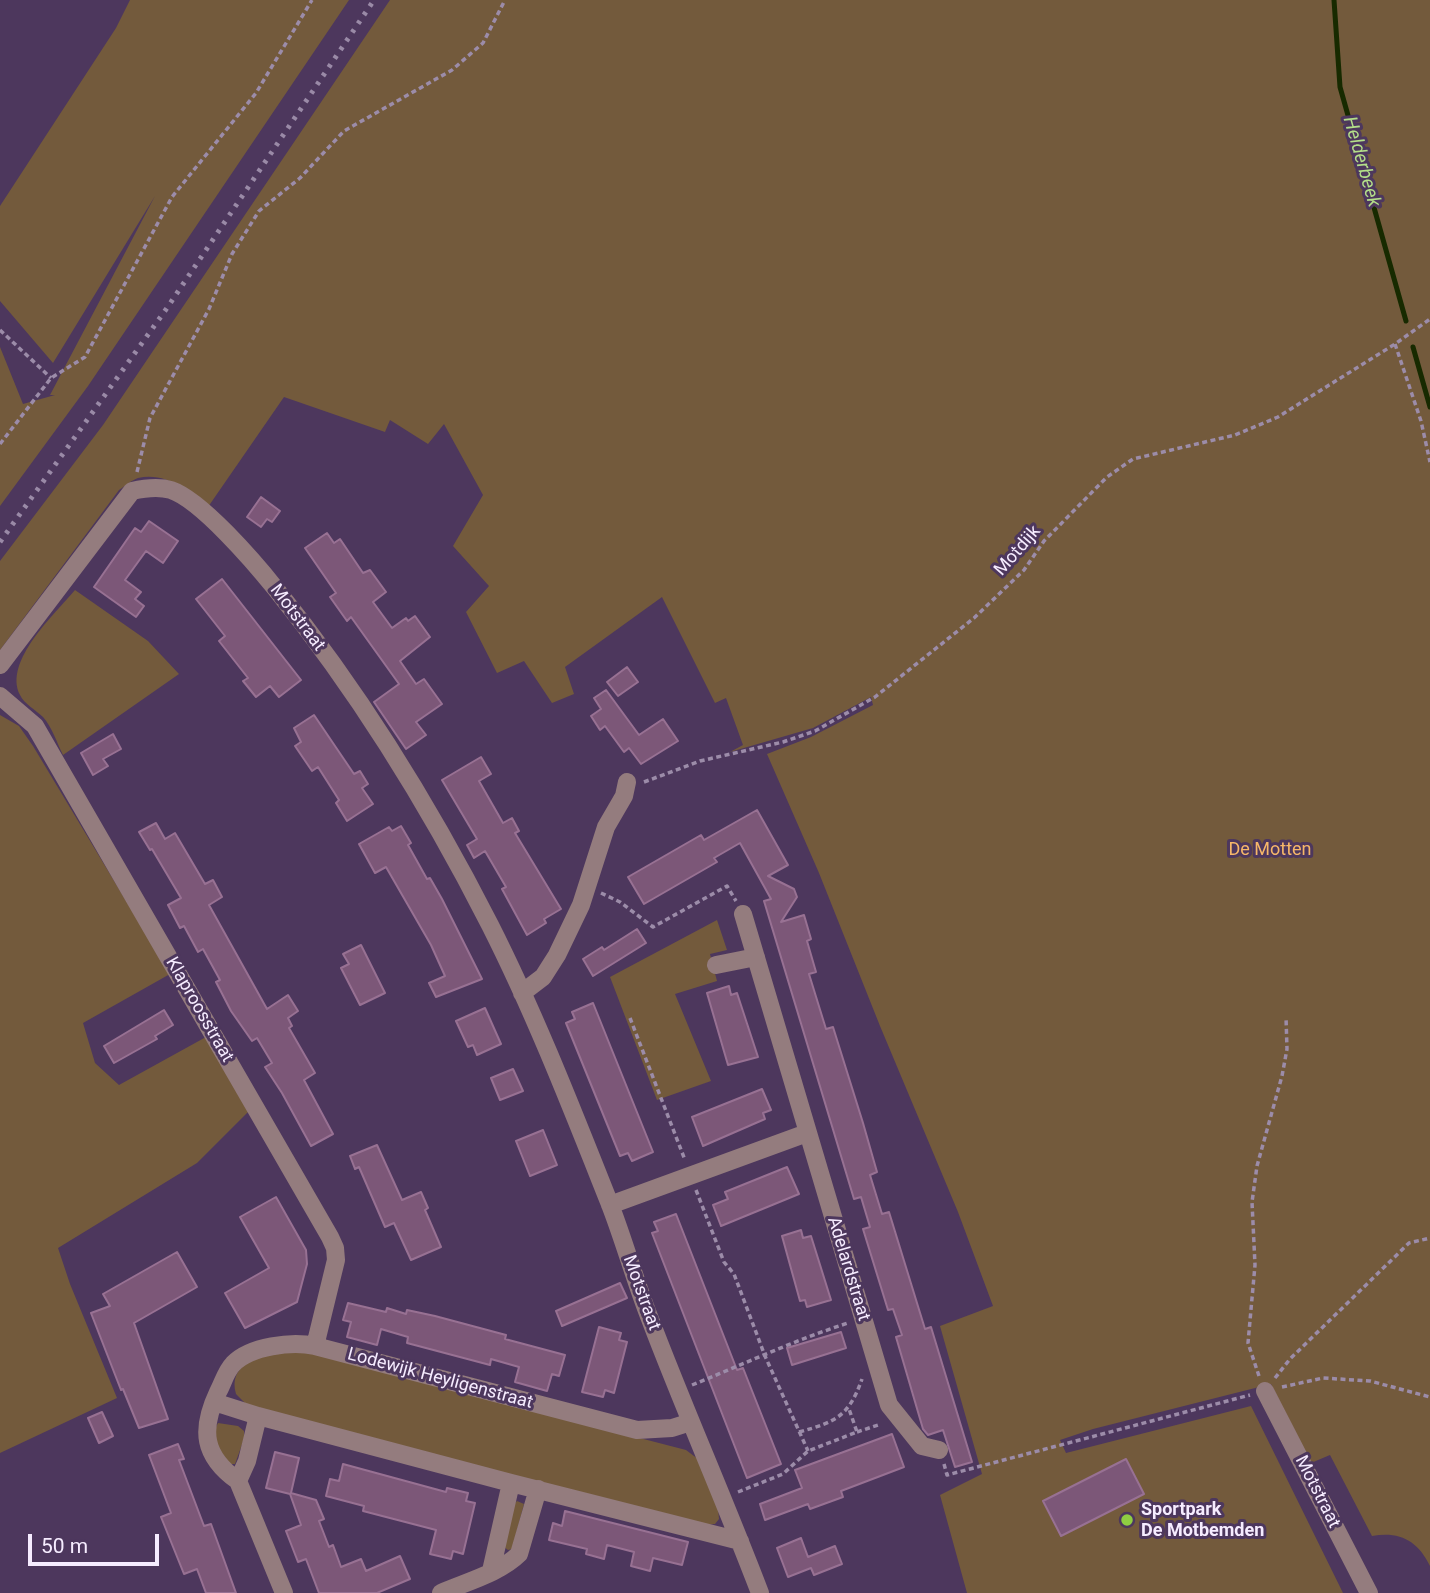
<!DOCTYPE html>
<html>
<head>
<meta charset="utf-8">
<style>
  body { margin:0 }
  #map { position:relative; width:1430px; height:1593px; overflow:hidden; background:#4d375d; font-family:Roboto,sans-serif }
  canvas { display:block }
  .scale { position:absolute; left:28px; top:1534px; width:131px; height:32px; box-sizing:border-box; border:4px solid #f6ecff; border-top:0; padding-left:9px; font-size:21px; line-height:24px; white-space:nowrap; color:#f6ecff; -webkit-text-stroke:5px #4d375d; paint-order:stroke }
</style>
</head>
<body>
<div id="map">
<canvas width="1430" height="1593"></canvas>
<div class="scale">50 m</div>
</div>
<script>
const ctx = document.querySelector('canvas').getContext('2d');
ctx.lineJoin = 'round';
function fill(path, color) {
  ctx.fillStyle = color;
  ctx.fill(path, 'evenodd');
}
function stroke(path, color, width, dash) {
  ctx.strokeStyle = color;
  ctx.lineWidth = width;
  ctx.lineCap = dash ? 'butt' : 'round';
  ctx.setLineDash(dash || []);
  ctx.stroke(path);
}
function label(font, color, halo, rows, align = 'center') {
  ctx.font = font + ' Roboto,sans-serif';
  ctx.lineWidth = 6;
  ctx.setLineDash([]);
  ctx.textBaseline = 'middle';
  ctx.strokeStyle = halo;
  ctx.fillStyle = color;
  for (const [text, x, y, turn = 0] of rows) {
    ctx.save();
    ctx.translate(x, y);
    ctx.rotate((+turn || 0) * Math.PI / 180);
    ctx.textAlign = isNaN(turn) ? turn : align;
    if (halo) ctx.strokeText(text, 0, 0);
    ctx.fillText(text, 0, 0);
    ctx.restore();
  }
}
fill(new Path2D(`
  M130,0H349L88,386L0,506V347L23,404L55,395H50L155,196L53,363L0,301V206L116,28Z
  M390,0H1430V1566C1418,1541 1400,1531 1372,1536L1330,1455L1311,1463L1271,1384L1093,1429L1060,1440L1066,1453L1251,1406L1343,1593H967L940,1495L982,1474L940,1326L993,1306L958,1212L880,1026L819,873L767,754L811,737L873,705L871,697L813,728L730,752L743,745L726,698L715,703L662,597L565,667L574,694L552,703L524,661L497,673L466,612L489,586L453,546L483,495L444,424L428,444L390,420L385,432L284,397L208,507C188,491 167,472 138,478C132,480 125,486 119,490L0,650V561L103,425Z
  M75,590L148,641L179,674L63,755C57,743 52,727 43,717C36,710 24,704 20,695C3,661 55,614 75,590Z
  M0,715L19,726L33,746L170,974L83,1023L95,1063L119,1085L206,1037L249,1111L197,1163L58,1248L70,1284L117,1398L0,1453Z
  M717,920L727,950L710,954L717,981L675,994L711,1081L657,1100L610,977Z
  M277,1349L304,1351L686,1450L698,1459L718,1508L719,1519L715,1524L704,1525L248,1406L236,1394C228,1365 256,1358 277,1349Z
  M218,1423L238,1426L244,1431V1439L235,1464H225L213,1433Z
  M517,1501L524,1504L512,1549L508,1550L504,1547L514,1504Z`), '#735a3c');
stroke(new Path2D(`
  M1334,0L1340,87L1406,321
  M1413,347L1430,407`), '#172a00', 5);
const building = new Path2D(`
  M261,497L280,511L272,522L267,519L261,527L247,517Z
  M149,521L178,541L163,563L146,551L125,580L141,592L135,599L144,606L136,617L94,587L135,528L141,532Z
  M327,533L334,543L340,539L363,573L370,570L386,592L373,602L392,628L406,618L408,621L415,616L430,637L400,661L416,684L424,679L442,704L416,722L426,735L406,749L374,702L399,684L351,617L347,621L330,597L336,593L305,548Z
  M222,579L301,680L279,697L270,686L256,697L243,681L248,678L219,641L225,636L196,599Z
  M627,667L638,682L618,696L607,682Z
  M606,690L639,735L663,719L678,741L641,764L629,748L624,752L605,726L600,730L591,716L601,709L594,698Z
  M314,715L354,774L360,771L368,784L362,788L373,804L347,821L336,803L339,800L318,767L312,771L295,746L301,742L294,728Z
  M113,734L121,749L103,759L108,766L93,775L81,753Z
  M481,757L491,774L479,781L503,823L512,818L519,831L515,833L561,909L544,919L546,923L527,935L502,889L506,887L485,851L474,858L467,845L477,839L442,780Z
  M757,810L788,865L768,876L794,889L797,897L781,922L804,915L811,939L807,941L816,972L809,974L826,1029L833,1027L863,1123L877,1172L870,1175L882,1214L889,1212L925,1329L931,1327L972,1462L955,1467L943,1430L928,1435L923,1429L896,1337L902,1335L893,1309L888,1310L863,1229L870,1227L861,1197L854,1199L764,901L771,899L740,843L714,858L717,862L644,904L628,877L701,835L704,840Z
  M156,823L165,839L175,833L205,884L213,880L222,897L209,905L267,1009L288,995L298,1011L288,1018L292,1026L289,1028L315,1073L304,1080L333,1134L311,1146L282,1093L265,1067L272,1063L257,1038L252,1041L231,1011L216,982L220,980L203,949L198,952L184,926L180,928L168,905L181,898L152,849L150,850L139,832Z
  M401,826L411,843L408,845L427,879L430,878L442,899L482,979L436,997L429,983L445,976L431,945L386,867L375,873L359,844L389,827L392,831Z
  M637,929L646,943L593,976L583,959L602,947L604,950Z
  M361,945L385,993L360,1005L341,968L349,964L343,954Z
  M729,986L731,995L737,993L758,1057L728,1065L707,993Z
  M593,1003L653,1152L632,1161L628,1153L620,1156L566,1023L575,1019L572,1012Z
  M485,1008L501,1044L477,1055L473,1045L468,1047L456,1021Z
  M164,1010L173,1025L155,1036L157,1039L114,1063L104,1046Z
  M513,1069L523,1091L500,1100L491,1078Z
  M762,1089L771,1110L763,1113L765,1119L703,1146L692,1117Z
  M543,1130L557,1165L530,1176L516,1141Z
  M377,1145L402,1200L421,1192L428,1208L425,1210L441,1247L411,1260L394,1223L385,1227L359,1167L355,1169L350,1156Z
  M787,1167L799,1194L721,1226L713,1205L728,1199L725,1192Z
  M276,1197L306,1250L307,1264L297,1302L245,1328L225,1293L269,1268L240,1217Z
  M676,1214L737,1370L743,1368L781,1464L747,1478L652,1233L658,1231L654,1222Z
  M801,1230L803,1238L811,1236L831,1300L807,1307L805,1300L800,1301L782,1236Z
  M177,1252L197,1287L134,1323L168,1419L139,1428L123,1389L121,1390L91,1313L110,1306L103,1294Z
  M620,1283L627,1298L562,1326L556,1311Z
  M348,1303L386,1312L387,1308L406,1314L407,1310L435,1316L506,1335L505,1339L565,1355L559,1376L552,1374L547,1391L515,1382L519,1367L491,1359L490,1365L407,1343L408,1337L381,1329L377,1345L347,1337L351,1322L343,1320Z
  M599,1327L621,1333L619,1340L627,1342L614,1393L605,1390L603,1397L582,1392Z
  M841,1332L846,1348L792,1365L787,1348Z
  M102,1412L113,1436L99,1443L88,1418Z
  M892,1434L904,1467L841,1491L843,1497L810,1509L808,1504L765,1520L760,1504L802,1488L795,1470Z
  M178,1444L184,1459L179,1460L204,1526L211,1524L236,1593H206L197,1569L184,1574L161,1517L171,1513L149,1455Z
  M275,1452L299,1458L291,1493L316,1500L324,1519L319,1521L329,1547L333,1545L341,1567L361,1559L366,1571L400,1556L410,1579L377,1593H319L306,1559L298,1562L286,1531L301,1525L290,1494L266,1488Z
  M1126,1459L1144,1494L1061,1536L1043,1501Z
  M343,1464L446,1492L447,1488L468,1493L466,1501L475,1503L463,1554L453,1551L451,1559L430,1554L436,1530L363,1511L364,1506L326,1496L330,1479L339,1481Z
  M565,1511L688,1542L682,1565L653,1558L650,1571L631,1566L634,1552L607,1545L604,1559L586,1554L587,1549L549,1540L553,1523L562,1526Z
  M801,1538L808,1557L835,1546L842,1564L814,1575L811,1568L788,1577L777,1548Z`);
fill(building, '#7c5778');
stroke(building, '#987193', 2);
stroke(new Path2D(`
  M0,330L51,378
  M1395,344L1421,421L1430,462
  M0,444L51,378L85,357L172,197L256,93L312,0
  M137,472L150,418L209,309L232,254L259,211L300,178L344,131L452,70L483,43L505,0
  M644,782L700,761L783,742L815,731L875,697L974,618L1024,570L1044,541L1107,477L1133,459L1235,435L1278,417L1395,344L1430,319
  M601,893L620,902L653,927L727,886L736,901
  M630,1018L685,1160
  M696,1190L724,1262L734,1274L765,1356L808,1451
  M1259,1376L1248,1343L1255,1265L1252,1202L1257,1166L1282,1076L1287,1049L1286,1017
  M1275,1378L1290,1359L1409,1243L1430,1238
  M692,1385C744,1364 795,1340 848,1323
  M1282,1387L1323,1378L1370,1381L1430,1397
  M799,1432C836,1422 849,1416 862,1379
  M857,1432L881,1424
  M944,1464L947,1475L1250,1395
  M738,1492L783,1474L808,1451L857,1432L849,1409`), '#9c8ca9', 3.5, [5, 3.5]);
stroke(new Path2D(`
  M0,665L132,491C145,488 158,486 171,490C201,500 255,563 275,588C359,692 430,807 490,925C535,1014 572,1109 609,1202C624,1240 635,1281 650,1319C685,1411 725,1501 760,1593
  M0,696L35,726L330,1237L335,1248L336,1260L315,1346
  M743,914L889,1405L922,1446L939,1450
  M716,965L756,957
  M522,993L543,977L557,955L581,905L606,827L624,796L627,782
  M610,1205L807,1133
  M1265,1391L1369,1593
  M214,1402L258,1416L511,1483L740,1541
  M258,1416L247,1461L238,1481L284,1593
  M238,1481C203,1456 200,1430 218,1392C223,1383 226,1371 233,1364C250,1346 292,1341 315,1346L637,1430L672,1428L691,1422
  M491,1571L511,1483
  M441,1593C466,1582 500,1573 519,1554L538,1489`), '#947c7e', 18);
stroke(new Path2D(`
  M0,542L167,308L374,0`), '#9a8aa7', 5, [3.5, 7]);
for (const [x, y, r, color] of [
  [1127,1520,7,"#8fcd42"]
]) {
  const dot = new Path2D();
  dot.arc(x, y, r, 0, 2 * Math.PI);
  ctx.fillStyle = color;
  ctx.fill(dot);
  stroke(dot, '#4d375d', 2.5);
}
label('18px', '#f6ecff', '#4d375d', [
  ["Motdijk",1018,551,-49],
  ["Motstraat",297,618,53],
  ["Klaproosstraat",199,1010,60],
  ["Adelardstraat",848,1269,73],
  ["Motstraat",641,1293,70],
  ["Lodewijk Heyligenstraat",440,1379,15],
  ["Motstraat",1317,1492,63]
]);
label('18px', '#f6b769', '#4d375d', [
  ["De Motten",1270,850]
]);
label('bold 18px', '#f6ecff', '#4d375d', [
  ["Sportpark",1141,1510],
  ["De Motbemden",1141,1531]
], 'left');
label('italic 19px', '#b3de89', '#4d375d', [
  ["Helderbeek",1361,162,74]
]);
</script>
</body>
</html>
